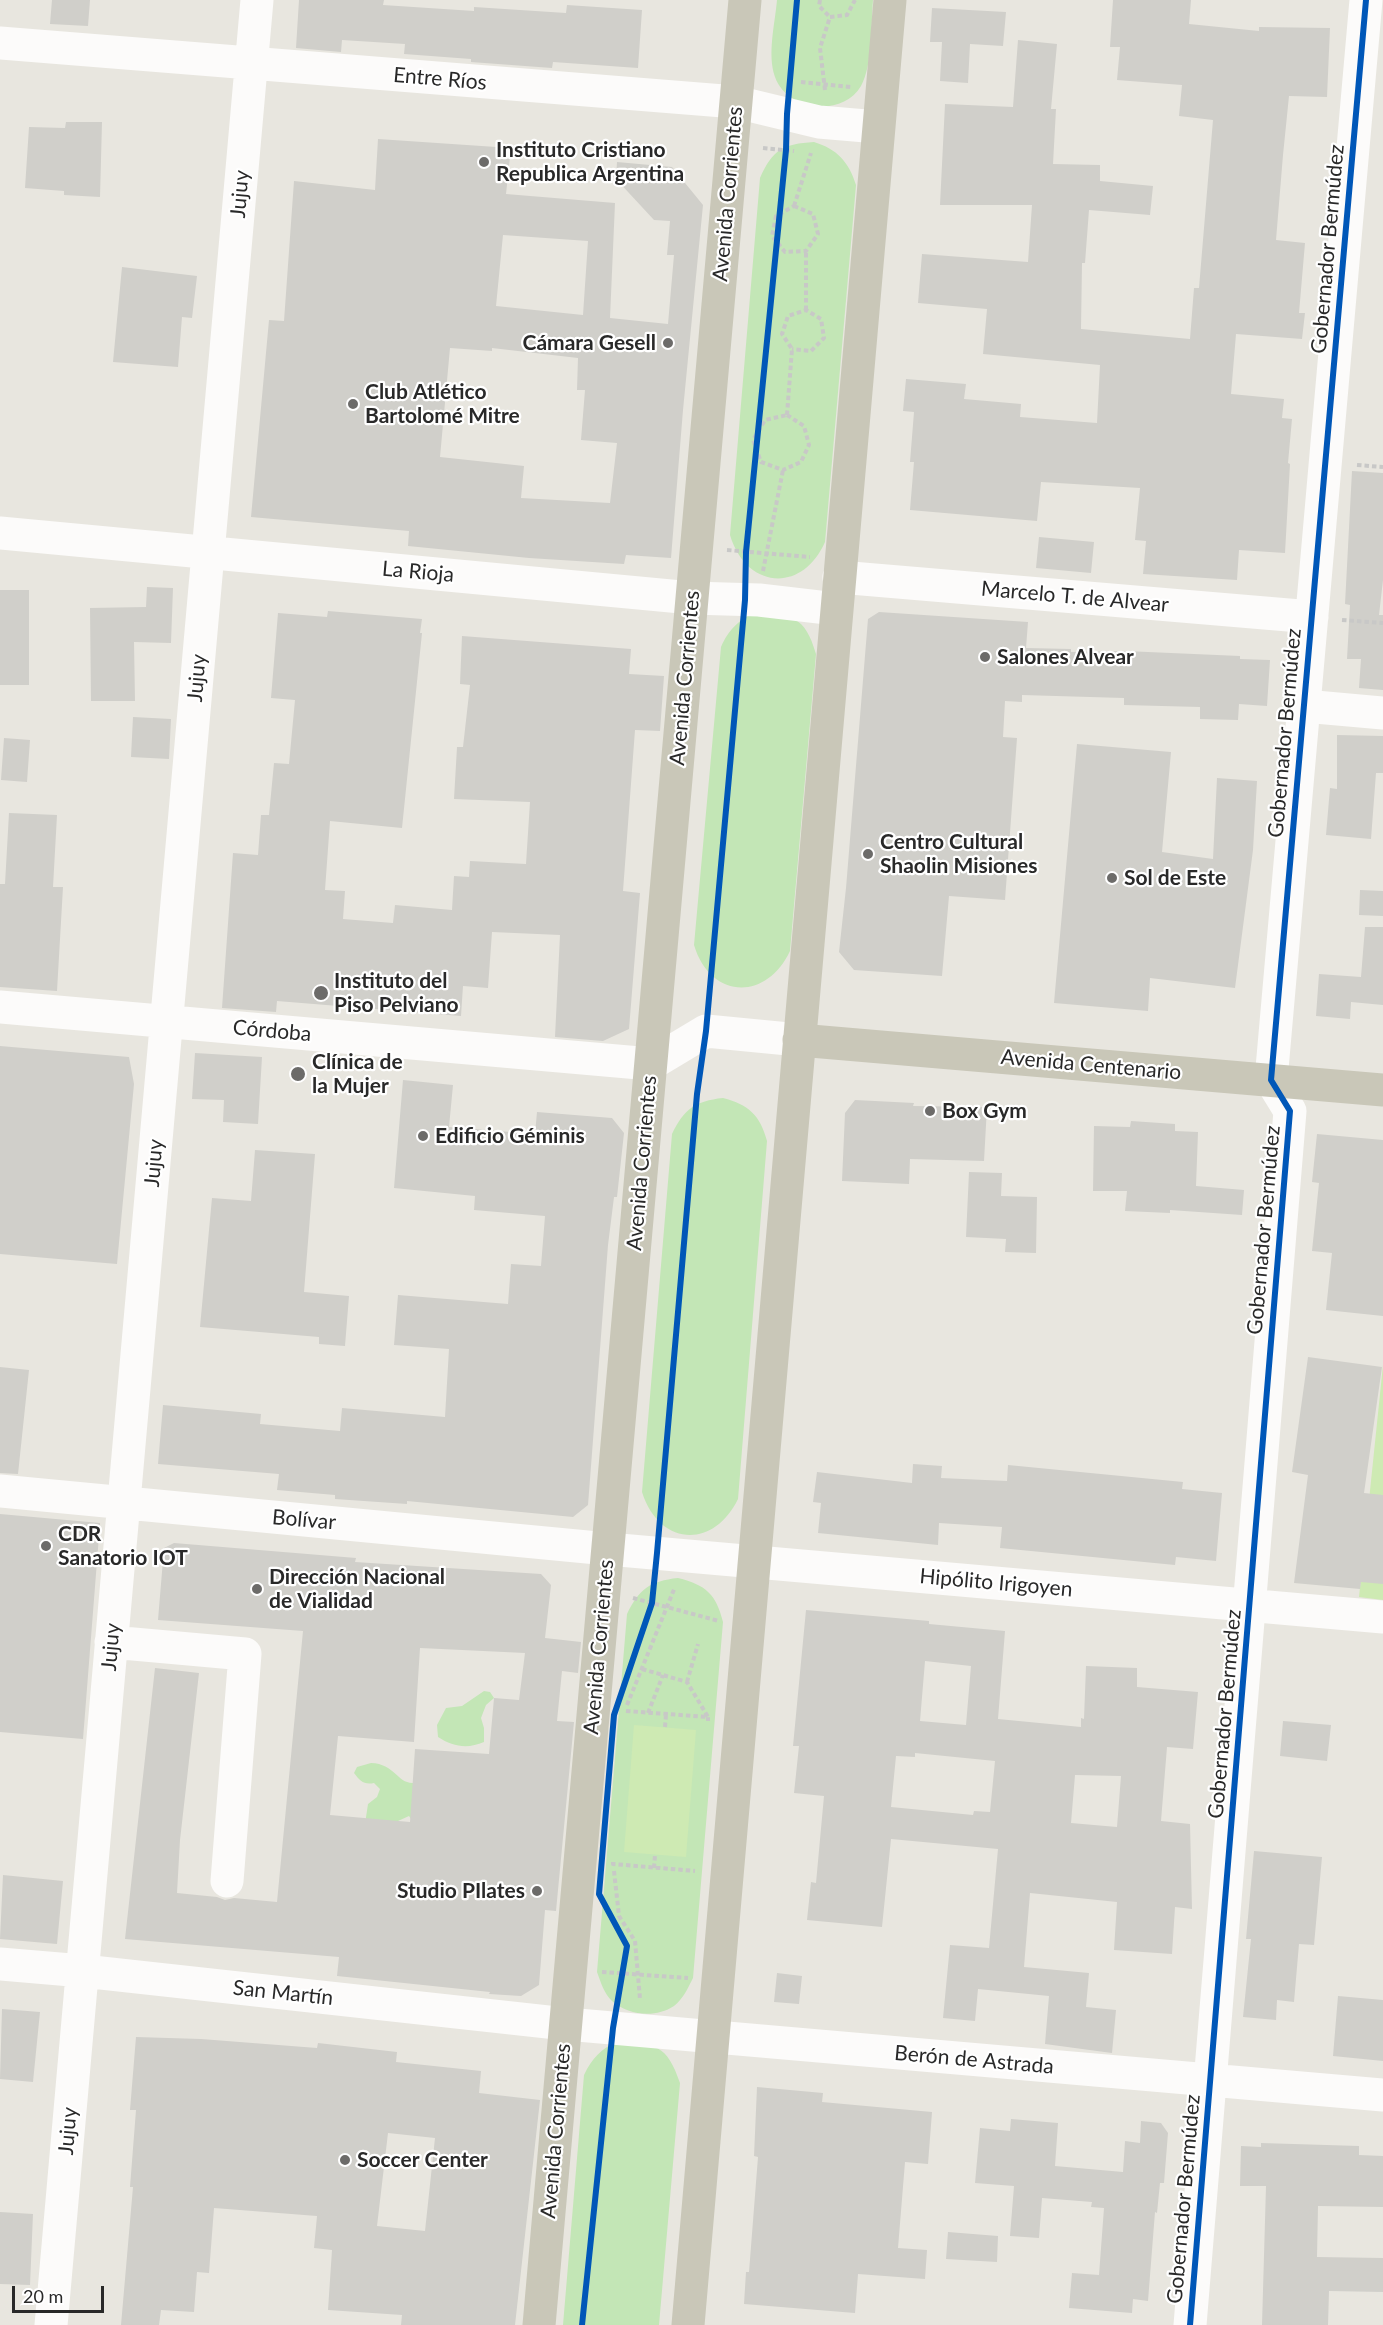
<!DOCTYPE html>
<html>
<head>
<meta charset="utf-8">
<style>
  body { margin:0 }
  #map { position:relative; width:1383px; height:2325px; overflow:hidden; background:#e8e6df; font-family:Lato,sans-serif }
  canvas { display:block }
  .scale { position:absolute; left:12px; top:2286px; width:92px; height:27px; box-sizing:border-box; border:3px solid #292929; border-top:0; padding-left:8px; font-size:18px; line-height:21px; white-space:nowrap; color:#292929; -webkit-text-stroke:4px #fff; paint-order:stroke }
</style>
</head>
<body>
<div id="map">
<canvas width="1383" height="2325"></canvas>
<div class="scale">20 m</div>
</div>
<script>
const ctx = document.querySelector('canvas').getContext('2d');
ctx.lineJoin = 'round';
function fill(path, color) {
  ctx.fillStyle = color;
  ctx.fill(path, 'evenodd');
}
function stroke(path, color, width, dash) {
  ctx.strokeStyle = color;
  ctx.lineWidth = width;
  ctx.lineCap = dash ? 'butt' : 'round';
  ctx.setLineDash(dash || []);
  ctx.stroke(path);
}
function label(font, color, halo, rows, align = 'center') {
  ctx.font = font + ' Lato,sans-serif';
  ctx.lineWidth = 4.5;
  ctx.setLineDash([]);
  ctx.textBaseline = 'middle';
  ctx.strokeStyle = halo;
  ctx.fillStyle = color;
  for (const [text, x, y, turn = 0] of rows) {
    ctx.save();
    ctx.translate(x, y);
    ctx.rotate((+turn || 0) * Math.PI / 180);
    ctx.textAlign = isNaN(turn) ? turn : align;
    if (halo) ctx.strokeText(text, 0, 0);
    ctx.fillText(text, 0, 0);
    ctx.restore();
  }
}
fill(new Path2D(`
  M777,0H873C871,25 873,64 861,86C842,118 787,111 775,77C767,54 775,24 777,0Z
  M814,142C837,149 849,162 856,185L825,542C802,594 746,589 730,535L760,178C773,149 783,144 814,142Z
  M755,612C791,615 805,615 816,654L790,951C766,1002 710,999 694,945L721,647C729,629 738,621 755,612Z
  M723,1098C749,1105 760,1115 767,1141L738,1499C713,1550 659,1546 642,1492L672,1134C684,1109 695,1101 723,1098Z
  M678,1578C706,1585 716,1594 723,1622L693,1978C688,1988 683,1999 674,2006C656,2018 629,2016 612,2001C604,1993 601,1983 597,1972L627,1614C639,1589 650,1581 678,1578Z
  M484,1691L490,1692L494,1698L486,1705L481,1718L484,1728V1742C468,1749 453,1747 438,1737L437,1725L446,1708L462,1706Z
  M371,1763C399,1764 397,1790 422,1781L414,1823L409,1816L398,1821L365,1824L368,1804L377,1797L380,1789L374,1783C364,1785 360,1781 354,1773L357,1767Z
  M618,2041C655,2044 667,2044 680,2083L659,2325H563L584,2075C592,2058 601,2049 618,2041Z`), '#c3e6b6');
fill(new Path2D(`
  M1383,1365V1600L1359,1597Z
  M634,1725L696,1730L686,1857L624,1852Z`), '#ceeab3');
fill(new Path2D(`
  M52,0H90L88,26L50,24Z
  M299,0H384L383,5L474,11V7L566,13L567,5L642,10L638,68L553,62L552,68L471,62V59L404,54L405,44L342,40L341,52L296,48Z
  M1113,0H1191L1189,24L1259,31V27L1330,28L1327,97L1289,96L1283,155L1276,240L1305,243L1299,313H1305L1302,339L1236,334L1231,394L1284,399L1282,418L1292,419L1288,463L1290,464L1285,553L1239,550L1237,580L1143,574L1146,541L1135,540L1140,488L1041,482L1037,521L910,510L914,462H910L914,412L903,411L906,379L966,384L964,399L1021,404L1020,417L1097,423L1100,365L983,354L987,309L918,303L922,254L1028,262L1032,205H940L945,104L1013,107L1018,40L1057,44L1051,109H1056L1053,164L1100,165V181L1153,186L1150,215L1089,210L1085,263H1082L1081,329L1190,339L1194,288H1199L1213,120L1179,116L1182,85L1117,80L1120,47H1110Z
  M932,8L1006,12L1003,46L970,44L968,83L940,81L942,42H930Z
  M66,122H102L100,197L64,195V191L25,188L29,127L65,128Z
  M378,139L511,148L506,194L615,203L610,318L668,324L674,255H667L670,221L654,220L616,179L617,162L672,167L703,205L683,410L671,558L626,555L624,564L529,558L408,546L409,531L251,517L269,320L284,321L294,181L375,190ZM503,235L588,241L583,315L496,306ZM450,348L492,351V348L578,358L577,390H585L581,440L617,443L610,503L521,498L524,466L440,457Z
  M122,267L197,276L192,318L182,317L178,367L113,362Z
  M1352,471L1383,473V580L1379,615H1383V690L1359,688L1361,659H1347L1350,605L1345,604Z
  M1039,537L1094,542L1091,573L1036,568Z
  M147,587L173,588L171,643L134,642L135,701H91L90,608L146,607Z
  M0,590H29V685H0Z
  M328,611L422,619L420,633H422L402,828L330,821L325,890L345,891L343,919L393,923L395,905L452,910L454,876L469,877L470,861L526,864L530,802L454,799L457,747H463L470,685L460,684L462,636L631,649L629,674L664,676L660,731L635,730L623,891L640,893L629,1029L603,1041L555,1037L560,935L492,932L488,988L463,986L461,1016L277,1001L276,1012L222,1008L233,853L258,855L261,815H269L274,763L289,764L295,700L271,698L278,613L327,617Z
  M879,612L1028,622L1026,648L1071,649V652L1125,651L1240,656V659L1270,660L1267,706L1239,704L1238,720L1200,719V707L1124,705V698L1022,695V702L1005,701L1003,737L1017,738L1005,900L949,896L942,976L854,970L839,952L846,888L868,619Z
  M133,717L171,719L169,759L131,757Z
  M1337,735L1383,736V773H1376L1371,839L1326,835L1330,788L1337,789Z
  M4,738L30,740L27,782L1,780Z
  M1077,744L1171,752L1162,852L1213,859L1217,778L1257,781L1253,850L1235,988L1150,978L1148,1011L1054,1003Z
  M9,813L57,815L53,887H63L57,991L0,987V884H5Z
  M1360,890L1383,891V916L1359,915Z
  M1365,927H1383V1005L1351,1002L1350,1019L1316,1016L1319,974L1361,977Z
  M0,1046L129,1057L134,1084L117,1264L0,1254Z
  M195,1053L262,1057L258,1124L223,1122L224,1100L192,1099Z
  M403,1080L453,1085L449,1127L535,1134L537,1112L612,1118L624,1133L617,1197H614L608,1245L588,1505L573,1517L407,1501V1504L335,1499V1495L277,1490L279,1474L158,1464L163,1405L261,1414L260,1424L340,1431L342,1408L445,1417L449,1349L394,1345L398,1295L508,1304L511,1264L541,1266L545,1216L474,1210L475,1196L394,1188Z
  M855,1100L914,1103L913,1106L987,1107L984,1161L910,1159L909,1184L842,1181L845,1113Z
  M1131,1121L1175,1124V1131L1198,1132L1196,1186L1244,1190L1242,1215L1170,1210V1213L1125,1211L1127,1191H1093L1094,1126L1130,1127Z
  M1317,1134L1383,1140V1316L1326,1310L1332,1253L1312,1251L1319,1183L1312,1182Z
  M255,1150L315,1154L304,1292L349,1296L345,1346L319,1344V1337L200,1327L212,1198L251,1201Z
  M969,1172L1002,1173L1001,1196L1037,1197L1036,1253L1005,1252L1006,1239L966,1237Z
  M1308,1357L1382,1367L1364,1493L1383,1495V1584L1361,1582L1360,1589L1294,1583L1308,1475L1292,1472Z
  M0,1367L29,1370L18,1474L0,1473Z
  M913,1464L942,1466L941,1478L1007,1481L1008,1465L1183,1482L1182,1489L1222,1493L1216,1561L1176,1557L1175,1565L1000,1548L1002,1527L939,1523L938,1545L818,1533L821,1503L813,1502L817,1472L912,1483Z
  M0,1514L100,1523L83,1739L0,1732Z
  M174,1543L356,1558L355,1562L541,1574L551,1585L545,1638L581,1642L578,1673L562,1671L557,1721L574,1722L556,1911L545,1910L539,1985L521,1996L489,1994L490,1992L337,1976L339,1957L125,1939L155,1668L199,1673L180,1840L177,1893L217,1897L225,1900L234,1898L277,1902L303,1631L158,1620L164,1548ZM420,1648L525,1653L519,1700L494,1698L489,1754L415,1749L410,1822L330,1815L338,1736L414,1742Z
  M806,1610L929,1621V1624L1005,1631L998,1719L1081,1727V1718L1084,1719L1086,1666L1137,1668V1687L1198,1692L1193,1749L1167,1747L1161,1821L1190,1824L1192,1909L1175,1907L1172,1954L1114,1950L1117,1902L1030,1893L1024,1967L1089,1973L1086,2007L1116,2010L1112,2053L1045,2044L1049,1996L978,1989L975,2021L943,2018L950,1945L989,1948L998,1849L891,1839L882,1927L807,1920L811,1882L816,1883L824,1796L794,1793L799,1746H793ZM925,1661L971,1666L966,1725L920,1721ZM915,1753L995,1761L990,1812L974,1811L973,1815L891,1807L896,1756L915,1757ZM1075,1775L1121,1776L1117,1827L1071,1823Z
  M1283,1721L1331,1725L1327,1761L1280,1756Z
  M1254,1851L1322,1857L1314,1945L1299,1944L1294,2002L1277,2000L1276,2020L1243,2017L1251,1939H1246Z
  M3,1875L63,1881L57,1944L0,1939Z
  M777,1973L802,1976L799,2004L774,2002Z
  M1338,1996L1383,2000V2061L1333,2056Z
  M2,2009L40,2012L33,2082L0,2079Z
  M136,2037L201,2039L317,2048L318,2043L397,2052L396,2062L481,2071L479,2093L540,2100L515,2325H401L402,2315L328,2310L332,2250L314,2248L317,2216L214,2208L209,2273L197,2272L194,2312L161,2310L159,2325H121L133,2187H130L136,2110H130ZM388,2133L435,2138L425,2231L377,2226Z
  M757,2087L823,2093L822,2102L932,2112L928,2164L905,2162L898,2248L927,2250L925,2279L858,2274L855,2313L744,2304L746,2272H749L758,2157L754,2156Z
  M1011,2119L1058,2123L1055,2166L1123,2172L1125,2141L1140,2143L1141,2121L1161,2123L1168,2133L1164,2183H1160L1157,2213L1155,2212L1148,2301L1133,2299L1132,2313L1069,2308L1072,2273L1099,2275L1104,2208L1091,2207L1092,2202L1042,2198L1039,2238L1010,2236L1014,2186L975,2183L980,2128L1010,2131Z
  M1261,2143L1359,2146V2155L1383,2156V2207L1318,2206L1317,2257L1383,2258V2292L1329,2291L1328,2325H1262L1266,2186H1240L1241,2146L1261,2147Z
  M0,2212L33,2214L30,2285L0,2284Z
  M948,2232L998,2236L997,2262L946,2259Z`), '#d0cfca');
stroke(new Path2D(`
  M820,0L819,6L830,17
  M830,17L847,15L855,0
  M801,82L851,87
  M825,90L820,48L830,17
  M763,148L794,151
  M794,206L811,153
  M794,206L813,214L818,234L806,251L785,252L772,236L776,216Z
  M806,310V251
  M787,415L792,349L782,334L788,316L806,310L821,319L824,338L811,351L792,349
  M787,415L804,426L809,445L801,462L783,470L761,462L753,440L765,420Z
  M1357,465L1383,467
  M727,550L810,557
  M763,571L783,470
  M1342,620L1383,623
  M633,1598L719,1621
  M642,1669L687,1682L708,1717
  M687,1682L698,1644
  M627,1705L675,1587
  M626,1711L708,1717V1721
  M648,1713L663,1675
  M665,1727L666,1714
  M613,1862V1864L695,1871
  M654,1868L655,1855
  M614,1871L619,1916L635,1941L640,1999
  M602,1972L688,1978`), '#c8c8c7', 4, [4.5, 3]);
stroke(new Path2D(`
  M0,43L736,102L819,122L878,127
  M0,533L692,598L759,600L836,609
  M839,577L1312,617
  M1304,706L1383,713
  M0,1007L651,1064L706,1031L799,1040
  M0,1491L608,1549L1383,1617
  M111,1642L245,1654L227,1881
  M0,1964L83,1971L566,2024L1383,2095
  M51,2325L257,0
  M1190,2325L1290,1111L1271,1080L1366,0`), '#fcfbfa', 33);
stroke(new Path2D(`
  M799,1040L1383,1090
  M539,2325L745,0
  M688,2325L890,0`), '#c9c7b8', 33);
stroke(new Path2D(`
  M582,2325L613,2028L627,1946L599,1894L614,1715L652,1603L657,1553L697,1094L706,1031L745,600L746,552L786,150L787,114L797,0
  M1190,2325L1290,1111L1271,1080L1366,0`), '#0057b8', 6);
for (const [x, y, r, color] of [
  [484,162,6,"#6c6b69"],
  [668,343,6,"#6c6b69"],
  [353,404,6,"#6c6b69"],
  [985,657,6,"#6c6b69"],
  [868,854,6,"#6c6b69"],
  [1112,878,6,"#6c6b69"],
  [321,993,8,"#6c6b69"],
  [298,1074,8,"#6c6b69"],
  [930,1111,6,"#6c6b69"],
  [423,1136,6,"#6c6b69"],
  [46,1546,6,"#6c6b69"],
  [257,1589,6,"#6c6b69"],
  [537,1891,6,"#6c6b69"],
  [345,2160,6,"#6c6b69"]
]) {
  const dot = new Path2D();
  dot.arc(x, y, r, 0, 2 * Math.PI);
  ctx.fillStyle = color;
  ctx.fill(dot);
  stroke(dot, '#fff', 2);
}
label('21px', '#292929', '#fff', [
  ["Entre Ríos",440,79,5],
  ["Jujuy",240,194,-85],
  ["Avenida Corrientes",728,194,-85],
  ["Gobernador Bermúdez",1328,249,-85],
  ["La Rioja",418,572,5],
  ["Marcelo T. de Alvear",1075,597,5],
  ["Jujuy",197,678,-85],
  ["Avenida Corrientes",685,678,-85],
  ["Gobernador Bermúdez",1285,733,-85],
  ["Córdoba",272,1031,5],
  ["Avenida Centenario",1091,1065,5],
  ["Jujuy",154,1163,-85],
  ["Avenida Corrientes",642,1163,-85],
  ["Gobernador Bermúdez",1264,1230,-85],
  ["Bolívar",304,1520,5],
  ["Hipólito Irigoyen",996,1583,5],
  ["Jujuy",111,1647,-85],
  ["Avenida Corrientes",599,1647,-85],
  ["Gobernador Bermúdez",1225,1714,-85],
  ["San Martín",283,1993,6],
  ["Berón de Astrada",974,2060,5],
  ["Jujuy",68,2131,-85],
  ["Avenida Corrientes",556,2131,-85],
  ["Gobernador Bermúdez",1184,2199,-85]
]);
label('bold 21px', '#292929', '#fff', [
  ["Instituto Cristiano",496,150],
  ["Republica Argentina",496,174],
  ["Cámara Gesell",656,343,"right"],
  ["Club Atlético",365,392],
  ["Bartolomé Mitre",365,416],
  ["Salones Alvear",997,657],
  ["Centro Cultural",880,842],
  ["Shaolin Misiones",880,866],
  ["Sol de Este",1124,878],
  ["Instituto del",334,981],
  ["Piso Pelviano",334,1005],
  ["Clínica de",312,1062],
  ["la Mujer",312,1086],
  ["Box Gym",942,1111],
  ["Edificio Géminis",435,1136],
  ["CDR",58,1534],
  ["Sanatorio IOT",58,1558],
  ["Dirección Nacional",269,1577],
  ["de Vialidad",269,1601],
  ["Studio PIlates",525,1891,"right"],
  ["Soccer Center",357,2160]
], 'left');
</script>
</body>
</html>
